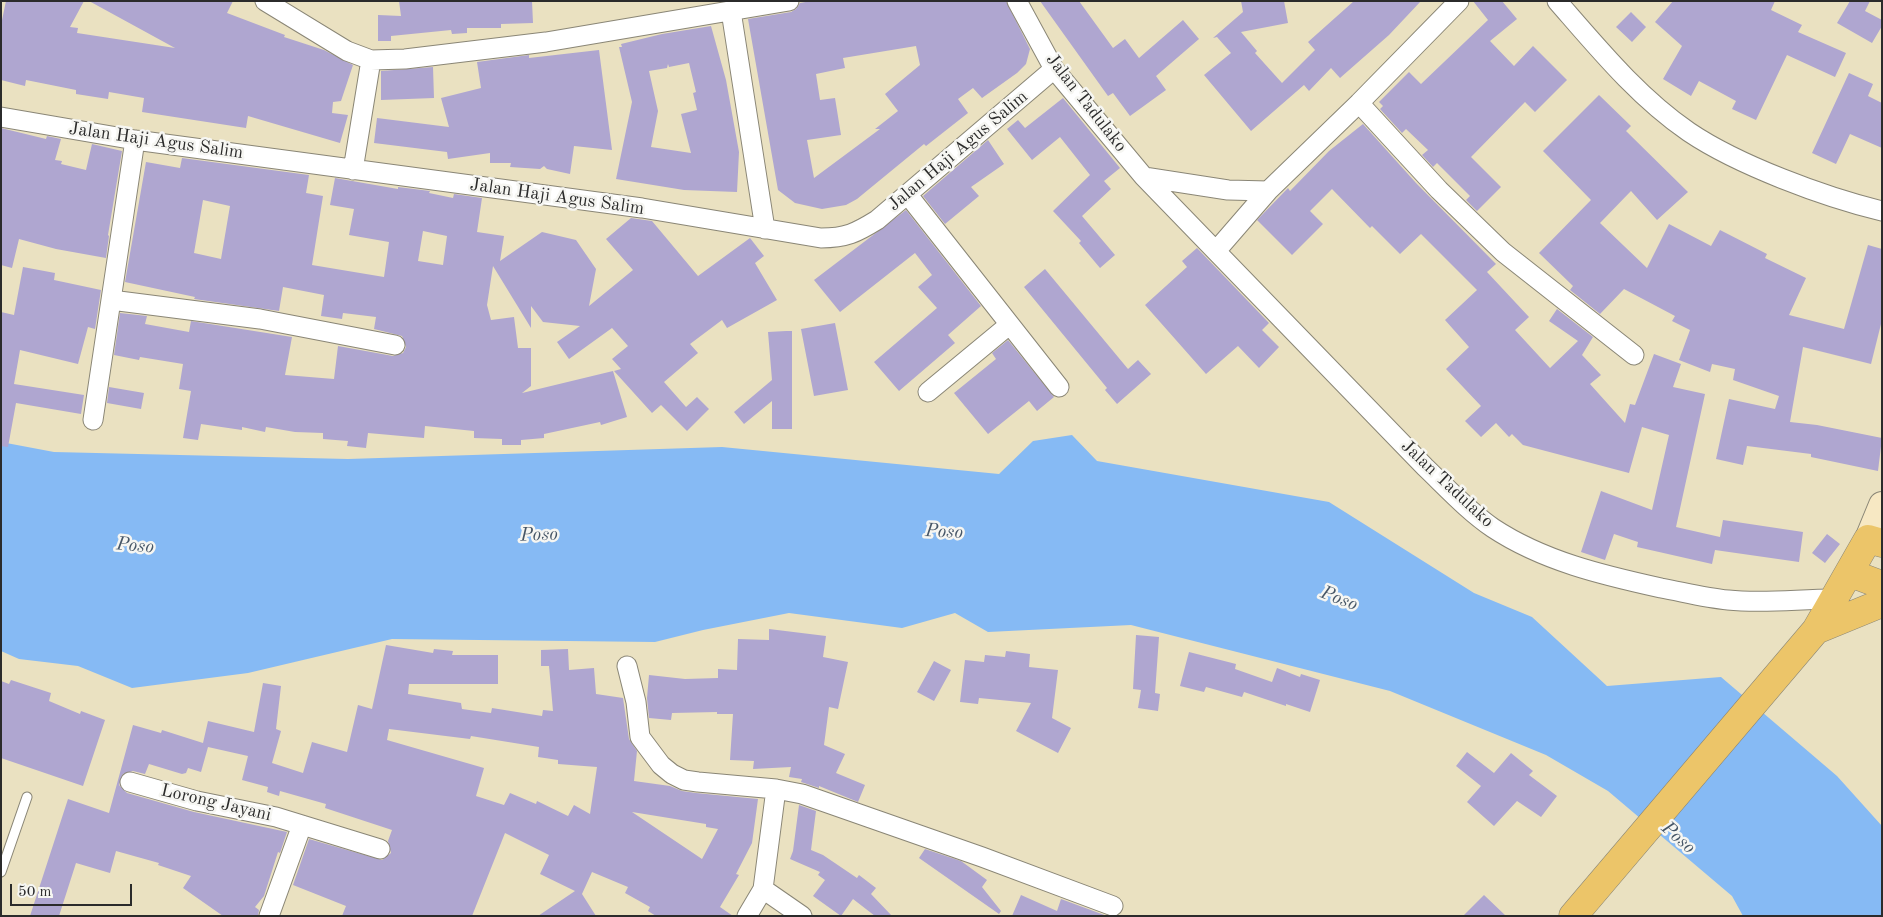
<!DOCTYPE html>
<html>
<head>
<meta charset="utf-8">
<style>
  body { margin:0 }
  #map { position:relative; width:1883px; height:917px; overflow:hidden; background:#eae1c1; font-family:"Old Standard TT",serif }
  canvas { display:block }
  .frame { position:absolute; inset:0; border:2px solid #2b2b2b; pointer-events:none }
  .scale { position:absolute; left:10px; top:884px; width:122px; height:22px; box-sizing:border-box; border:2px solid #2b2b2b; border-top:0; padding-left:6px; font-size:15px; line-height:18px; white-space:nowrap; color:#2b2b2b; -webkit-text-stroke:4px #f6f6f2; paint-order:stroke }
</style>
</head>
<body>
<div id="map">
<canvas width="1883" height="917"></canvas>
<div class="frame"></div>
<div class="scale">50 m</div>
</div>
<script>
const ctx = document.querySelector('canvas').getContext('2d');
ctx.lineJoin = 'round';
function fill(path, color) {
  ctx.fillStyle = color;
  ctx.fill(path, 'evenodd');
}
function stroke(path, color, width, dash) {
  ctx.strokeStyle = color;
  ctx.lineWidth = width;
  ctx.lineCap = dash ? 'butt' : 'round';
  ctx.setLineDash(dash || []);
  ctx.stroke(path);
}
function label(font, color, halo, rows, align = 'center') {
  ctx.font = font + ' "Old Standard TT",serif';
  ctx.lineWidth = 5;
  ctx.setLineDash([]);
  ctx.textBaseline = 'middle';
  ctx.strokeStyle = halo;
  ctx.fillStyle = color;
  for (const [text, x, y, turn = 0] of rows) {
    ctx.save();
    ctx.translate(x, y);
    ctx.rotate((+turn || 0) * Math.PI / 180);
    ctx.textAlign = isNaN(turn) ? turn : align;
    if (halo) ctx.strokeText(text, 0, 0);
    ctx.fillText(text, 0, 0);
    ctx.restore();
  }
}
fill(new Path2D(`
  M1072,435L1097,461L1329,502L1474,593L1532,617L1607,686L1721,677L1837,776L1882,826V916H1743L1732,896L1608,791L1546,755L1390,691L1131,625L988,632L955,613L902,628L789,613L703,630L655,642L392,639L248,673L132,688L78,666L19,659L1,651V442L54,452L348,459L722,447L999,474L1033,441Z`), '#86baf4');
fill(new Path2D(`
  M6,1H84L70,27L78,28L77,33L175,48L89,1H233L227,13L285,35L284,37L324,50L353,65L341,101L333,102L332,113L348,115L340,143L248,116L246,128L142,112L144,98L109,92L108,99L76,94V90L26,80L25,86L1,80V25Z
  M399,1H532L533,23L501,24V28H467V33L452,34L451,30L391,36V41H378V15L401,16Z
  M811,1H1006L1030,49L1026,64L1017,73L982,98L973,88L958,99L968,113L926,146L924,144L857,199L846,205L822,209L795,203L778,190L748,19L791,12L796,9L800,3ZM916,46L920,65L885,94L898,111L875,129H880L814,178L807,140L841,135L835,98L820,100L816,74L845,68L843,58Z
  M1040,1H1079L1113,48L1125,39L1139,58L1183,20L1199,39L1156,76L1166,90L1130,116L1113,93L1108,96Z
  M1241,1H1284L1288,23L1241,32L1257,51L1255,53L1282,83L1315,50L1308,42L1354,1H1421L1389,35L1340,78L1331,68L1309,91L1304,85L1251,131L1204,75L1231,53L1217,37L1213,38L1243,12Z
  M1473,1H1502L1517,19L1490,41L1514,66L1533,46L1567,80L1535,112L1525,102L1471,157L1501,187L1477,211L1466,200L1470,196L1437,163L1433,167L1422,155L1428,150L1406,129L1402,133L1380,109L1383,106L1379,102L1409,72L1421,84L1488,20Z
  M1673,1H1775L1771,10L1802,25L1798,32L1846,53L1835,77L1787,55L1756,120L1732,109L1736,101L1699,81L1691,96L1663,79L1682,46L1655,22Z
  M1850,1H1870L1865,11L1882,20V26L1872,43L1837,23Z
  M1631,12L1646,27L1632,42L1616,27Z
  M711,26L726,80L739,152L737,192L684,190L616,179L632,102L619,47H622L621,44L662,34ZM689,63L696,92L693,93L697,110L681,114L691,153L651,147L658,111L649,71L667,68L668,64L669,67Z
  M599,50L612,150L574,146L570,174L547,169L544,166L540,169L510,167L511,163H490V153L448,159L447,152L374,143L377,118L449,127L441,98L481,88L477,62L529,55V58Z
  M433,67L434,98L381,100V71Z
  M1849,73L1873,84L1868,96L1882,103V148L1850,134L1836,164L1812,153Z
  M1599,95L1631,126L1626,131L1688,192L1657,220L1631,191L1600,223L1647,268L1669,224L1711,246L1720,230L1767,254L1765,258L1806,278L1789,315L1844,329L1868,245L1882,249V320L1871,364L1803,347L1790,422L1817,425L1882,438L1878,471L1811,457V454L1747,446L1743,465L1716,459L1729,399L1775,409L1779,396L1733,380L1735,369L1712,364L1710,372L1679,360L1690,330L1672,321L1675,316L1624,289L1600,314L1570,290L1573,286L1539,253L1591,200L1543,151Z
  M1063,98L1120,168L1104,181L1111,189L1082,216L1115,255L1100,268L1079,243L1081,241L1053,211L1090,175L1060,137L1032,160L1007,129L1018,120L1025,128Z
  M1363,124L1416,183L1496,264L1487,272L1529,317L1515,330L1550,368L1578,341L1549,321L1557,309L1593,337L1582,355L1601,375L1590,384L1625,423L1630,404L1635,405L1654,354L1681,364L1673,387L1705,394L1676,527L1720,537L1723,520L1803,532L1799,562L1715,550L1712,564L1637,547L1638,542L1614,534L1605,560L1581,552L1601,491L1652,510L1669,435L1642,427L1629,473L1523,445L1512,434L1509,437L1496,423L1481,437L1465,421L1481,406L1446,369L1469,347L1445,320L1477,290L1421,234L1400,254L1372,226L1370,228L1332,189L1310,211L1323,224L1292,255L1257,220L1288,188L1290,191L1329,151Z
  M1,128L46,139L47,136L61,139L55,160L62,161L61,164L86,170L92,144L122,151L108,235L109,236L106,258L56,249L19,239L12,268L1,265Z
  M988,140L1004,164L971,187L979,196L945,224L923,196Z
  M182,158L309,175L306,193L323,196L312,265L384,277L389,242L349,235L354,209L330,205L335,178L398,189V187L430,191L429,193L453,198L454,194L482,198L477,232L504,236L500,261L542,232L576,240L596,269L589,306L633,270L606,239L631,218L652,221L698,276L750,238L764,256L755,263L777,300L727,328L722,320L690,344L698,353L664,382L686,407L697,397L709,409L687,431L661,405L652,413L614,371L621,369L612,359L628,346L612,328L569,359L557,342L580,326L543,322L531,306V328L493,266L487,305L491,320L514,317L518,348H531V386L522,393L613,371L627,417L601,425L600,422L544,434V438L521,440V445H502V439L474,438V431L425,426L424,438L368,433L366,448L347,446L348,441L323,439V433L295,432L266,427L265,432L242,427V430L201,424L198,440L183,438L191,391L179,389L183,364L140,357L139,360L114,355L120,313L147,316L145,324L189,332L191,321L292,337L285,375L334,379L338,346L393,356L403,353L406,347L402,336L374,329L376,317L343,313L342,319L321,316L324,295L283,287L279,311L194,299L195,297L125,282L146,162L180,168ZM203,200L230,206L221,259L194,253ZM423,231L447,236L443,265L418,261Z
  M906,210L981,306L948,335L955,343L899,391L874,362L937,308L918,287L932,275L915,253L840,312L814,280Z
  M1197,248L1269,323L1262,330L1279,347L1259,368L1238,346L1206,374L1145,305L1187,267L1182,261Z
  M23,267L55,273L54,280L101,290L95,329L88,327L78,364L20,350L14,384L84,395L81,414L16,403L8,447L1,446V312L14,315Z
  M1045,269L1128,369L1138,360L1151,374L1117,404L1105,390L1107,388L1024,287Z
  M835,323L848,390L814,396L801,329Z
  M786,331H792V429H772V401L744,424L734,412L772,380L768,332Z
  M1008,340L1054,397L1037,411L1029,401L988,434L954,393L996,359L992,353Z
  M109,387L144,393L141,409L107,403Z
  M1827,534L1840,544L1825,563L1812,553Z
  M769,629L826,636L823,657L848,662L838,709L829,707L824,745L845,754L836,773L865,785L858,802L819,786V788L801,782L802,779L789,777L791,767L753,769L754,761L730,760L733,714H717V712L672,713L671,720L649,718L647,698L649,675L685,679L718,678V669L737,670L738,639L769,640Z
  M1136,635L1159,637L1155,693L1160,694L1158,711L1138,708L1141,690L1133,689Z
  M386,645L433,653L434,649L453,651L452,655H498V684H409L408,694L461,703L462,709L491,713L492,708L542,716L543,710L553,711L549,666H541V650L568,649L569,670L594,668L596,694L623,698L629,739L637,751L634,781L670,786L682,791L696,793L758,799L752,843L736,874L739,875L720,907L733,916H656L648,911L650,907L625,893L628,887L592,872L582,894L596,916H538L575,891L540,874L549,855L505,833L472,916H342L346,906L293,885L309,839L382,860L391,853L388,841L392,830L325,808L326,804L280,791L279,796L267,792L268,787L242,780L248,756L208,747L201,772L188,768L186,773L182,774L149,764L145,774L133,771L123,774L119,785L127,793L194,812L287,832L280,853L278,852L264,896L255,907L259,910L258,916H223L183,888L191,876L158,865L159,863L116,851L110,873L76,863L59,916H30L68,799L109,813L133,725L161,733L162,730L203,743L208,721L254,732L263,683L281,686L276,729L281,731L272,763L303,773L312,742L347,752L358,705L372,709ZM389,729L470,739L471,736L539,747L538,757L558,760V764L597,767L590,814L574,805L568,816L537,801L536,804L510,793L504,805L476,796L484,768L387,740ZM632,812L706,824V827L718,829L702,859Z
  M1006,651L1030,654L1029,667L1058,670L1052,718L1071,728L1058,753L1016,731L1031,703L979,698L978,704L960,702L965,660L984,662L985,655L1005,657Z
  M1189,652L1236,664L1235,669L1272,682L1277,668L1300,677L1301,674L1320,680L1310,712L1286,704V706L1244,692L1242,697L1206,687L1204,692L1180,686Z
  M934,661L951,670L934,701L917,692Z
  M11,680L51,693L49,701L80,714L81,711L105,720L83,786L1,758V681L9,684Z
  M1467,752L1494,773L1511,753L1533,771L1529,775L1557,796L1541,817L1517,801L1494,826L1467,802L1481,786L1456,766Z
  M799,805L816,811L811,850L823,855L857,878L859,875L876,888L871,894L892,916H875L853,899L841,916L813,896L825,880L818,875L820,872L790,859L793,851Z
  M925,849L961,861L987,880L982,887L1001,911L999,914L919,858Z
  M1021,895L1057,911L1061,899L1107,916H1012Z
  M1484,895L1506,916H1463Z`), '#afa6d0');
const lane = new Path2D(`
  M1,872L27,797`);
const street = new Path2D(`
  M265,1L347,51L371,60L405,59L546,42L789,1
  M1017,1L1054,69L1144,177L1425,467C1447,488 1468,511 1493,528C1543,561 1602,575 1661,588C1683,592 1705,598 1728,600C1763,604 1799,599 1834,599
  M1557,1C1598,48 1638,97 1689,132C1738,165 1824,197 1882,211
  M731,11L765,229
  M1359,103L1439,190L1503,252L1634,355
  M1,117L135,140L642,208L821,238C846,238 856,233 877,220L1054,69
  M353,170L371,60
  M1144,177L1228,190L1268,191L1359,103L1459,1
  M908,195L1059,387
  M1216,251L1268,191
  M111,300L260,319L395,345
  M928,392L1009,325
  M93,420L135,140
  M627,666L636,702L640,737L661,765L672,774L684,780L698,782L776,789L802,794L982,857L1113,906
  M130,782L197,801L276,817L380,849
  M763,889L776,789
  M269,916L302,825
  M747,916L763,889L802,916`);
const secondary = new Path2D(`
  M1868,539L1882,505`);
const highway = new Path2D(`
  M1850,573L1882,585
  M1816,630L1882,603
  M1573,916L1816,630L1868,539L1882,543`);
stroke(lane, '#8a8676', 11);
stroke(street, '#8a8676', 21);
stroke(secondary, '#8a8676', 28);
stroke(highway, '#8a8676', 29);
stroke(lane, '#fff', 9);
stroke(street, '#fff', 19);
stroke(secondary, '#f7e8c3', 26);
stroke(highway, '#ecc569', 28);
label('18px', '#2b2b2b', '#f6f6f2', [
  ["Jalan Tadulako",1086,103,52],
  ["Jalan Haji Agus Salim",156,141,8],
  ["Jalan Haji Agus Salim",958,151,-40],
  ["Jalan Haji Agus Salim",557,197,8],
  ["Jalan Tadulako",1447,484,43],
  ["Lorong Jayani",216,803,13]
]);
label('italic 19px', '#465667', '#f6f6f2', [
  ["Poso",944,532,3],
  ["Poso",539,535,-2],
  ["Poso",135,546,5],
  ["Poso",1339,599,21],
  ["Poso",1678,838,41]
]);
</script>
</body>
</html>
